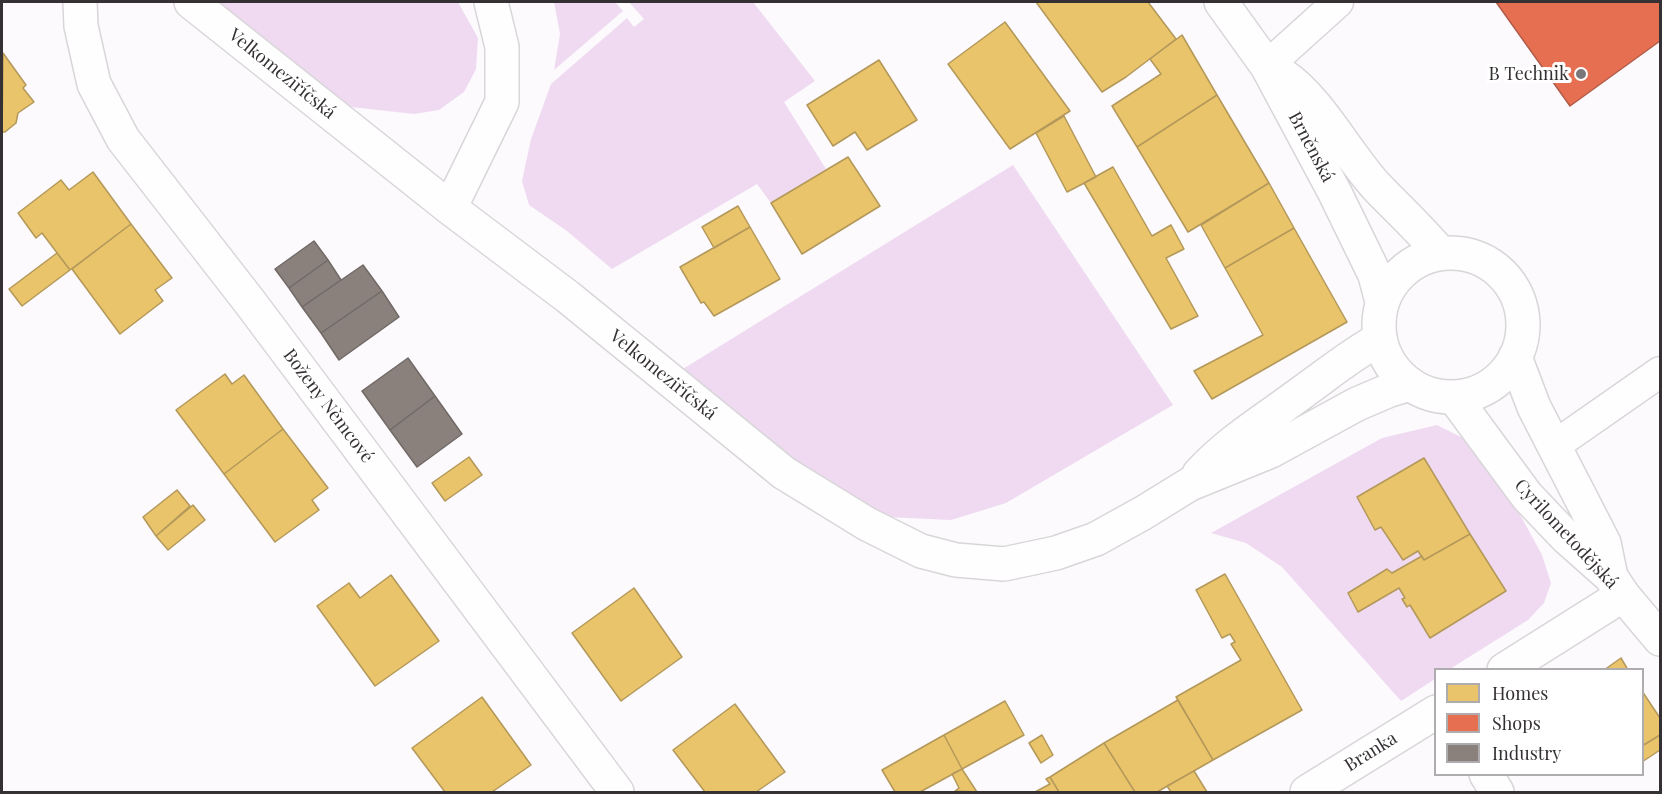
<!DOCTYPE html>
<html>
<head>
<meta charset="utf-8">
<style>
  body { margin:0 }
  #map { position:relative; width:1662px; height:794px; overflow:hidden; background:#fcfafd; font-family:"Playfair Display",serif }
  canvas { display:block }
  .frame { position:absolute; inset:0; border:3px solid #343034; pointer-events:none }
  .legend { position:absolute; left:1434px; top:668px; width:210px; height:108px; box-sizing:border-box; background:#fff; border:2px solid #aeacae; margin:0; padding:8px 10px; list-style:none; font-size:18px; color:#343034 }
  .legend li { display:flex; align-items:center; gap:12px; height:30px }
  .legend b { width:30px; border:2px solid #aeacae }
</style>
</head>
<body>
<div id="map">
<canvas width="1662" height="794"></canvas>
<div class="frame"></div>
<ul class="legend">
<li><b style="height:16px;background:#e9c46a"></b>Homes</li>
<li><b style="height:16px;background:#e76f51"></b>Shops</li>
<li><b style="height:16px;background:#8a817c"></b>Industry</li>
</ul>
</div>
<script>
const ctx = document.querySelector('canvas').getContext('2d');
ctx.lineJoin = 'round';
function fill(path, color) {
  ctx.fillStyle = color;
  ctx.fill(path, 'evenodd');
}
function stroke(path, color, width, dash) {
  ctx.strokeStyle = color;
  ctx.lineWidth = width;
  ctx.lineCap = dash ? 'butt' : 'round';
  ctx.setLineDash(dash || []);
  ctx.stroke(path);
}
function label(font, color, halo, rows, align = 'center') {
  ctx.font = font + ' "Playfair Display",serif';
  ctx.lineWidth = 6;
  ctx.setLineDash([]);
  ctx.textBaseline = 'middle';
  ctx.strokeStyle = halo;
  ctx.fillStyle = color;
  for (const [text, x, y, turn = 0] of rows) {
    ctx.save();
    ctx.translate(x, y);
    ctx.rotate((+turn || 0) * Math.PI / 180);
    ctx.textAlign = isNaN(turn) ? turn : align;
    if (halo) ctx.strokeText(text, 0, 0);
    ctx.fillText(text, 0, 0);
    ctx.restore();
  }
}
fill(new Path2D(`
  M211,2H458L478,38L476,69L464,92L439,110L414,114L333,105Z
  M554,2H615L623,11L554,70L560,34Z
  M629,2H753L815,81L784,102L826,169L771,203L757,184L612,269L567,231L529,205L522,181L531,139L551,84L627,18L634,27L644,19Z
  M1013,165L1173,405L1006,503L951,520L886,517L774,453L678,372Z
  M1437,425L1465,439L1499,476L1542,555L1551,583L1544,603L1528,620L1450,669L1436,670L1435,679L1401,701L1282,567L1246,543L1211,533L1382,438Z`), '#efdaf1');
const homes = new Path2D(`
  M1036,2H1148L1176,39L1126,77L1102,92Z
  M1005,22L1070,111L1010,149L948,64Z
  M1182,35L1217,95L1137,147L1112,106L1161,74L1150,59Z
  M3,53L26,85L23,88L34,102L18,113L16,123L5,132H2Z
  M879,60L917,120L867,150L855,132L833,146L807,105Z
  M1217,95L1269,183L1188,232L1137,147Z
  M1064,116L1096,177L1067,192L1036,133Z
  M848,157L880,206L802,254L771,203Z
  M1113,167L1152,236L1171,225L1184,249L1166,258L1198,316L1171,329L1084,183Z
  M93,172L131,224L70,270L42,233L36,238L18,213L61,180L69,190Z
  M1269,183L1294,228L1225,268L1201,225Z
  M738,206L750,227L714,248L702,227Z
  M131,224L172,278L155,290L163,301L120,334L72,269Z
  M750,227L780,279L714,316L704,302L701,303L680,267Z
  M1294,228L1347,322L1212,399L1194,371L1263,335L1225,268Z
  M57,253L70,270L22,306L9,289Z
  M225,374L232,384L244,375L283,429L224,474L176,410Z
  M283,429L328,488L312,500L319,510L275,542L224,474Z
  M469,457L482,475L445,501L432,483Z
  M1424,458L1470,534L1424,560L1418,551L1403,560L1381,527L1375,530L1357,497Z
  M177,490L190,506L156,536L143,517Z
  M193,505L205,520L168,550L156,536Z
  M1470,534L1506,591L1430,638L1410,605L1407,607L1402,599L1405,598L1399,588L1358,612L1348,593L1387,569L1392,573L1422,556L1424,560Z
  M1225,574L1302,710L1213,760L1176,697L1241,660L1231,644L1235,642L1230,634L1222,638L1196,590Z
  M391,575L439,641L375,686L317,606L349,583L360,598Z
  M634,588L682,657L621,701L572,633Z
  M1621,658L1628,670H1604Z
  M1642,691L1660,718V735L1642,746Z
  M482,697L531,765L492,792H445L412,748Z
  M1178,700L1213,760L1157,792H1135L1104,743Z
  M1005,701L1024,735L962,769L944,735Z
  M735,704L785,772L756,792H705L673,750Z
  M944,735L962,769L920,792H895L882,770Z
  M1042,735L1053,755L1041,763L1029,743Z
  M1660,735V750L1642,762V746Z
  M1104,743L1135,792H1059L1050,777Z
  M962,769L975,789L977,792L955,791L959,788L952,774Z
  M1194,771L1207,792H1171L1167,786Z
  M1050,777L1059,792H1035L1050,784L1046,779Z`);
fill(homes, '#e9c46a');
stroke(homes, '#b3985a', 1.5);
const shops = new Path2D(`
  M1496,2H1660V41L1570,106Z`);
fill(shops, '#e76f51');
stroke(shops, '#b15c48', 1.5);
const industry = new Path2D(`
  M314,241L328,260L289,288L275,269Z
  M328,260L341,280L302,307L289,288Z
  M363,265L382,291L321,333L302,307Z
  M382,291L399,317L339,360L321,333Z
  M408,358L435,396L390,430L362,391Z
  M435,396L462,434L417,467L390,430Z`);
fill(industry, '#8a817c');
stroke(industry, '#706966', 1.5);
const service = new Path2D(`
  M1267,66L1338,2
  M1554,446L1660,372`);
const minor = new Path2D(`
  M80,2L81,26L94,84L123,139L249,301L617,792
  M191,2L450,208L568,297L784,473L867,524L921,551L956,560L1004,564L1056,553L1096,539L1143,513L1190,484L1271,451L1357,404L1390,390L1410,384
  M450,208L502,102V47L491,2
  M1199,474C1229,441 1268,418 1304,391C1329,373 1352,354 1380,339
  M1504,670L1623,595
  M1486,774L1497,792
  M1307,792L1436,712`);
const tertiary = new Path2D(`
  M1221,2L1267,66L1335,193L1375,275L1382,302
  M1284,76C1320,101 1346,153 1376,186C1398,209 1420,229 1440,253
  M1379 325a72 72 0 1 1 144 0a72 72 0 1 1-144 0Z
  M1515,357L1534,407L1604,543L1611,577
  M1454,397L1527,496L1567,538L1611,577L1623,595L1660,639`);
stroke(service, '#d9d6d9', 33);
stroke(minor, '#d9d6d9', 36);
stroke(tertiary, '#d9d6d9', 36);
stroke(service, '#fffeff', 30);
stroke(minor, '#fffeff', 33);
stroke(tertiary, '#fffeff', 33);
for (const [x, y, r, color] of [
  [1581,74,6,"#7a777a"]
]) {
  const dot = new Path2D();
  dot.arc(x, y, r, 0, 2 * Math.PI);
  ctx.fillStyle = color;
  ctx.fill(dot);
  stroke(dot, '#fff', 2);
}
label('18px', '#343034', '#fff', [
  ["Velkomeziříčská",282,74,39],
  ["Brněnská",1311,147,62],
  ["Velkomeziříčská",663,375,39],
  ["Boženy Němcové",328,406,53],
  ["Cyrilometodějská",1566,534,47],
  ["Branka",1371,752,-32]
]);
label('18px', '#343034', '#fff', [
  ["B Technik",1569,74]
], 'right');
</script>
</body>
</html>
